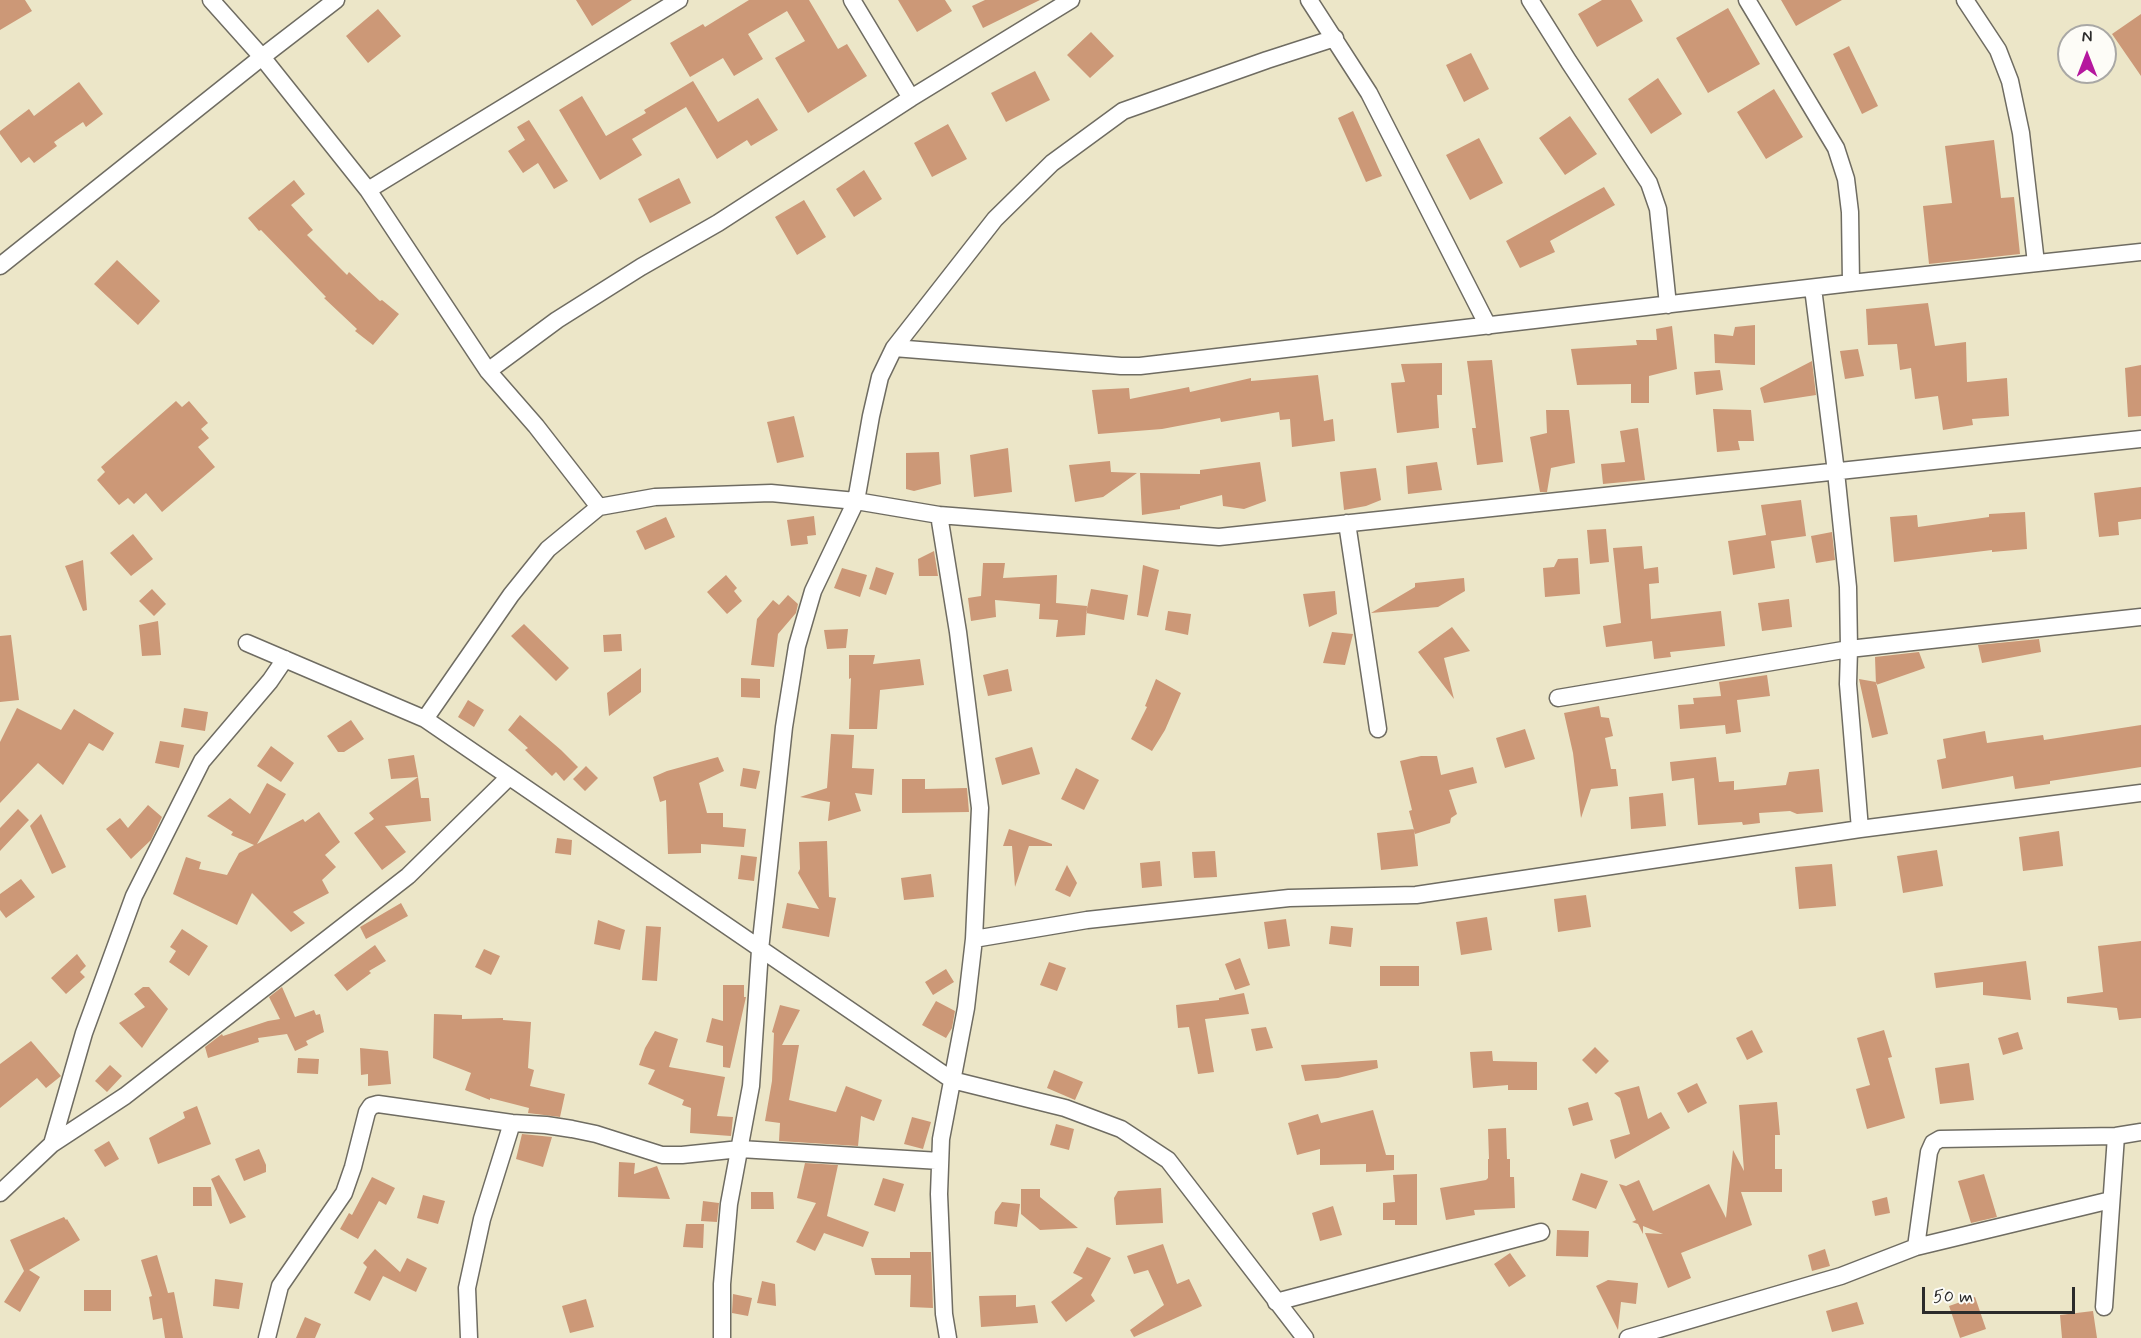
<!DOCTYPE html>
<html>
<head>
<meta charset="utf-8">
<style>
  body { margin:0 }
  #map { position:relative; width:2141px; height:1338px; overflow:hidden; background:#ece6c8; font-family:Mynerve,sans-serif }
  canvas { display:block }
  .north { position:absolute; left:2057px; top:24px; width:60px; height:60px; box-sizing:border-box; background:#fdfcf7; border:2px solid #a9a8a5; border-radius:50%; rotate:0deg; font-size:16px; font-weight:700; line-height:24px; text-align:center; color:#2b2b2b }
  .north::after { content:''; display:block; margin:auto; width:21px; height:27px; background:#b5179e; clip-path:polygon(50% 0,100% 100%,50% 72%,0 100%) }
  .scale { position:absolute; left:1922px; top:1287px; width:153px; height:27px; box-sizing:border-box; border:3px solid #2b2b2b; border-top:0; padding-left:8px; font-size:18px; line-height:21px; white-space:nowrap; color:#2b2b2b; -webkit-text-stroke:4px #fdfcf7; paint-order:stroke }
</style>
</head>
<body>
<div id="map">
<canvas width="2141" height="1338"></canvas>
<div class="north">N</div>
<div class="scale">50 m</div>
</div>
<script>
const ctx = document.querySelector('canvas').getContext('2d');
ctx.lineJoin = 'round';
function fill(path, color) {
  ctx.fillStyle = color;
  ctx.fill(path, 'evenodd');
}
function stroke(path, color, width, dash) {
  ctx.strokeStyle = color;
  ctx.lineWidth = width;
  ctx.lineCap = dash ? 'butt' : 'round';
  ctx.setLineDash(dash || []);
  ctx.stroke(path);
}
fill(new Path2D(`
  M0,0H25L32,11L0,30Z
  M576,0H632L592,26Z
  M749,0H809L838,49L847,44L867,76L808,113L775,58L805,41L787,11L748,34L763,59L734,76L723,58L690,77L670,43L703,24L705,27Z
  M898,0H945L952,11L917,32Z
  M985,0H1040L983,28L972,6Z
  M1602,0H1631L1643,21L1597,47L1578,14Z
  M1781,0H1842L1796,26Z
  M1728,8L1760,64L1708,93L1676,38Z
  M378,9L401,36L368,63L346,36Z
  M2141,14V76L2112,34Z
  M1091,32L1114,56L1090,78L1067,55Z
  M1849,46L1878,106L1862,114L1833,54Z
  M1471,53L1489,89L1464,102L1446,65Z
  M1035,71L1050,100L1006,122L991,93Z
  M1658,78L1682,114L1651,134L1628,99Z
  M693,81L718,122L758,98L778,130L751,146L747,140L717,159L686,107L632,139L642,155L600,180L559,110L582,96L606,136L646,113L644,110Z
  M79,82L103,114L86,127L83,122L54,142L57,146L34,163L29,157L21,163L0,134V131L29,109L34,116Z
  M1774,89L1803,137L1766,159L1737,112Z
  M1353,111L1382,176L1366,182L1338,118Z
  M1570,116L1597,154L1565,175L1539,138Z
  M529,120L568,181L554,189L538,163L523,173L508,151L525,140L517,127Z
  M948,124L967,159L932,177L914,143Z
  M1479,138L1503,183L1470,200L1446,155Z
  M1994,140L2001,198L2014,197L2020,254L1929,264L1923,206L1952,203L1945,146Z
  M864,170L882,199L854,217L836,189Z
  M679,178L691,203L650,223L638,199Z
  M294,180L305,194L291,205L313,230L307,235L347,275L349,272L380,301L382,300L399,314L373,345L355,331L357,329L324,298L326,297L261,230L259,231L248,218Z
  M1604,187L1615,205L1550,241L1555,252L1520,268L1506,241Z
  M804,200L826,237L797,255L775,217Z
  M117,260L160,301L138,325L94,284Z
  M1928,303L1935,346L1966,342L1967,382L2007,378L2009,416L1972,419L1973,425L1943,430L1938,396L1915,399L1911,368L1900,370L1897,344L1868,345L1866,309Z
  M1755,325V365L1715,363L1714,334L1733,336L1735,327Z
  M1672,326L1677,369L1649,376V403H1631V384L1577,385L1571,349L1637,345L1636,340H1657L1656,329Z
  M1858,349L1864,376L1845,379L1840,351Z
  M1492,360L1503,462L1477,465L1472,428H1476L1467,361Z
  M1812,361L1816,395L1764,403L1760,388Z
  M1442,363V395H1437L1439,428L1397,433L1391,383L1405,382L1401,364Z
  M2141,365V416L2128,417L2125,368Z
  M1720,370L1723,390L1696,395L1694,372Z
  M1318,375L1324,421L1333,419L1335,441L1292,447L1290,419L1280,420L1279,412L1221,422L1220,418L1162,429L1098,434L1092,390L1129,388L1130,399L1189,387L1190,392L1251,378V381Z
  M176,401L182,407L189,401L208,423L201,429L209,438L198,447L215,467L162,512L146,493L134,504L128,498L119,505L97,480L105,472L101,467Z
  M1713,409L1751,410L1754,441H1738L1740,450L1717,452Z
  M1546,410H1569L1575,463L1551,468L1547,492H1540L1530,437L1547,433Z
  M794,416L804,457L777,463L767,422Z
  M1638,428L1645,480L1603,484L1601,464L1625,462L1620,431Z
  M1008,448L1012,492L974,497L970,455Z
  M939,452L941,484L914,491L906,489V453Z
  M1110,461L1111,472L1137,473L1103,497L1075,502L1069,465Z
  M1260,462L1266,501L1244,509L1223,506L1222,495L1180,506V509L1142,515L1140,473L1200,474V470Z
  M1437,462L1442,490L1408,494L1406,466Z
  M1376,468L1381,500L1366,506L1344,510L1340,472Z
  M2141,487V519L2118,522L2119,535L2099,537L2094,493Z
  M1801,500L1806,536L1771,541L1775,568L1733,575L1728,541L1766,535L1761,505Z
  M2025,512L2027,549L1992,552V550L1894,562L1890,517L1917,515L1918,527L1989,517V514Z
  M814,516L816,535L807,536L808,544L791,546L787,520Z
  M666,517L675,537L645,550L636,531Z
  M1606,529L1609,562L1590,564L1587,530Z
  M1832,532L1835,560L1816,563L1811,536Z
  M133,534L153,559L131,576L110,553Z
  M1642,546L1644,569L1658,567L1659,583L1649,584L1651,619L1721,611L1725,646L1670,652L1671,657L1654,659L1652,641L1606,647L1603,626L1621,623L1613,548Z
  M934,551L938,576H919L918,559Z
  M1578,558L1580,594L1545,597L1543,568L1554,567L1558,559Z
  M83,560L87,610L83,611L65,566Z
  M983,563H1005L1003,578L1057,575L1056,603L1087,606L1085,635L1056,637L1058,620L1039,619L1040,604L995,600L996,617L971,621L968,598L981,596Z
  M1143,565L1159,570L1148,617L1137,615Z
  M876,567L894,573L886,595L869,589Z
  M842,568L867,575L860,597L834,588Z
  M726,575L737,588L734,591L742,601L727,614L707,592Z
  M1464,578L1465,591L1438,607L1371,613L1415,587V583Z
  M152,589L166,604L154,616L139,601Z
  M1091,589L1128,595L1124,620L1086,613Z
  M1335,591L1337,614L1309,627L1303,594Z
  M788,595L798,604L796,613L778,634L774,667L751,665L757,619L773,600L779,605Z
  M1789,599L1792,627L1762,631L1758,603Z
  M1168,611L1191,614L1188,635L1165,630Z
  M158,621L161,655L142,656L139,625Z
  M524,624L569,668L556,681L511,636Z
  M1452,627L1470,651L1444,658L1454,699L1418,652Z
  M848,629L846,648L827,649L824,630Z
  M1332,632L1353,634L1345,665L1323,663Z
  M621,634L622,651L604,652L603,635Z
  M11,635L19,700L0,702V636Z
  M2039,639L2041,652L1982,663L1978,645Z
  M1919,652L1925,668L1876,685L1875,657Z
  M849,655H875L873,664L920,659L924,685L880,690L877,729H849L851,678L849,679Z
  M641,668V692L609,716L607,693Z
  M1008,669L1012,691L988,696L983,675Z
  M1767,675L1770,696L1737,700L1741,732L1726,734L1725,725L1680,729L1678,705L1694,704L1693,698L1721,696L1719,682Z
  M741,678L760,679V698L741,697Z
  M1156,679L1181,693L1165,730L1152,751L1131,739L1147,707L1145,706Z
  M1859,679L1876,682L1888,734L1872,738Z
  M468,700L484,710L474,727L458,717Z
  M1599,706L1601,717L1609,718L1613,736L1605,738L1611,769H1616L1618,786L1591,789L1581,818L1573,753L1564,713Z
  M17,708L61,730L74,709L114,733L103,751L89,743L63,785L38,763L0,803V742Z
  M184,708L208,712L205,731L181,727Z
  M520,715L561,750L578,767L564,781L556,772L552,776L525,750L528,748L508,730Z
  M351,720L364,739L344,752H338L327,736Z
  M2141,725V767L2050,781V784L2015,789L2013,776L1942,789L1937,760L1946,758L1943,739L1985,731L1987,743L2043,735L2044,740Z
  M1525,729L1535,759L1505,768L1496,738Z
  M831,734L854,735L852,768L874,769L872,795L855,793L861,811L828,821L830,802L800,797L827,788Z
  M160,741L184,745L179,768L155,763Z
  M271,746L294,763L281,782L257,766Z
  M1032,747L1040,774L1002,785L995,758Z
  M414,755L418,777L391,779L388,759Z
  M1421,756H1437L1441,775L1473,767L1477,783L1449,790L1457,814L1451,818L1450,823L1415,834L1409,811L1412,810L1400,761Z
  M718,757L724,771L699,783L707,813H723V827L746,829L744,847L701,844V853L668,854L666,800L660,802L653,777L667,771Z
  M1716,757L1719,782L1734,781V790L1786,785L1789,772L1819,769L1823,812L1797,814L1790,811L1759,813L1760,823L1743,825L1742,822L1698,825L1694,778L1672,781L1670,762Z
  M586,766L598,778L585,791L573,779Z
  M743,768L760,771L756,789L740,786Z
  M1076,768L1099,780L1084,810L1061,799Z
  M418,777L421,798H429L431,821L385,826L406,852L382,870L354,833L374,819L369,813Z
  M902,779H925V789L967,788L969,812L902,813Z
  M267,783L286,794L257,844L303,819L305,822L319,812L340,842L325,855L336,867L322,880L329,893L293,912L305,923L291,932L252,893L237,925L173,894L186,857L201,862L199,869L227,875L239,853L254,845L231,835L233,832L207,816L230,798L250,814Z
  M1663,793L1666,826L1631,829L1629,797Z
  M148,805L162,817L151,840L131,859L106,829L120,818L128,828Z
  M18,809L29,820L0,851V828Z
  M41,814L66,867L52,874L30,826Z
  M1009,829L1052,844V846H1029L1015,887L1012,846H1003Z
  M1414,829L1418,866L1381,870L1377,833Z
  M2059,831L2063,866L2023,871L2019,837Z
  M557,838L572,840L571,855L555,853Z
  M827,841L829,897L836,898L829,937L782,928L787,903L819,909L798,873L800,869L799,842Z
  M1937,850L1943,886L1903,893L1897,856Z
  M1215,851L1217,877L1194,878L1192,852Z
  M741,855L757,857L754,881L738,879Z
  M1160,861L1162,886L1142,888L1140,863Z
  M1832,864L1836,906L1799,909L1795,867Z
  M1067,865L1077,883L1070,897L1055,890Z
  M931,874L934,897L904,900L901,878Z
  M21,879L35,897L6,918L0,910V894Z
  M1586,895L1591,927L1558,932L1554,899Z
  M401,903L408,916L366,939L360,927Z
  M1487,917L1492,950L1461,955L1456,922Z
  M1286,919L1290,946L1268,949L1264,922Z
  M598,920L625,930L620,950L594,944Z
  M646,926L661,927L657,981L642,980Z
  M1331,926L1353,928L1351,947L1329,944Z
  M182,929L208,946L189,976L169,962L176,951L170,947Z
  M2141,941V1018L2119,1020L2117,1008L2067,1003V997L2103,992L2098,946Z
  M375,945L386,961L369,971L371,973L347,991L334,975Z
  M484,949L500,956L491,975L475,967Z
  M77,954L86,966L80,972L85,977L66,994L51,978Z
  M1240,958L1250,985L1235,990L1225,964Z
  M2026,961L2031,1000L1983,995V982L1936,988L1934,973Z
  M1049,962L1066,968L1057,991L1040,985Z
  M1380,966H1419V986H1380Z
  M946,969L954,982L933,995L925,982Z
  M723,985H744V997H746L730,1068L723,1067V1046L706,1042L712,1018L723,1021Z
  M143,987H149L168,1009L142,1048L119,1023L145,1007L134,994Z
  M282,987L295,1017L314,1010L316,1015L320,1014L324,1032L306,1041L308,1045L295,1051L287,1034L258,1038L259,1042L208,1058L205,1047L222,1034L223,1036L268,1021L280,1019L269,997Z
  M1244,993L1249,1014L1205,1019L1214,1072L1198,1074L1189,1027L1178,1028L1176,1005L1219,1000V998Z
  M936,1001L955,1011L952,1028L946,1038L922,1025Z
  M780,1005L800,1010L782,1045H799L789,1100L836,1112L846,1086L882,1100L874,1121L861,1116L858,1146L779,1141L780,1123L765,1121L772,1081L774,1033L772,1032Z
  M434,1014L462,1015V1019L503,1018V1020L531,1022L528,1068L534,1070L530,1086L565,1094L560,1117L528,1113L529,1108L490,1098V1100L465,1090L471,1073L433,1058Z
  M1266,1027L1273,1048L1256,1051L1251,1029Z
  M1752,1030L1763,1052L1747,1060L1736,1038Z
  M1884,1030L1892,1057L1888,1058L1905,1118L1867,1129L1856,1089L1870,1085L1857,1038Z
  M655,1031L678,1039L669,1067L725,1077L717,1116L733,1117L731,1136L690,1133L691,1108L682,1105L684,1100L648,1084L655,1070L639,1065L645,1048Z
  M2018,1032L2023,1049L2003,1055L1998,1038Z
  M31,1041L61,1076L46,1088L37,1078L0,1108V1064Z
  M1595,1047L1609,1061L1596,1074L1582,1060Z
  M360,1048L388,1051L391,1084L368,1086V1074L361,1075Z
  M1492,1051L1493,1061L1537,1062V1090H1508V1085L1473,1088L1470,1052Z
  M298,1058L319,1059L318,1074L297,1073Z
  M1377,1060L1378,1068L1338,1078L1305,1081L1301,1065Z
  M1969,1063L1974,1100L1940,1104L1935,1068Z
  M110,1065L122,1076L107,1092L95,1081Z
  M1054,1070L1083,1082L1075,1100L1047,1088Z
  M1697,1083L1707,1103L1688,1113L1677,1093Z
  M1639,1086L1648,1119L1661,1112L1670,1128L1615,1159L1610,1140L1630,1134L1620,1098L1614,1093Z
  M1588,1102L1593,1120L1573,1126L1568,1108Z
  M1777,1102L1780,1135H1775V1169H1782V1192H1741L1752,1225L1681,1253L1691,1278L1668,1288L1645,1233L1663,1234L1643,1226V1234L1638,1224L1632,1222L1636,1220L1619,1184L1626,1186L1639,1180L1653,1211L1709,1184L1726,1218L1733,1150L1744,1171L1739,1105Z
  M197,1106L211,1144L158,1164L149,1138L185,1118L183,1112Z
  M1373,1110L1386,1155H1394V1170L1366,1172V1164L1320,1165V1149L1297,1155L1288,1123L1318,1114L1321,1123Z
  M912,1117L931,1122L923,1149L904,1144Z
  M1056,1124L1074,1129L1069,1150L1050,1145Z
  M1506,1128L1507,1159H1510V1177H1514L1515,1208L1474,1210L1475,1215L1446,1220L1440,1188L1486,1180L1488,1178V1159H1489L1488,1129Z
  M522,1134L552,1137L543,1167L516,1159Z
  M109,1141L119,1159L105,1167L94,1150Z
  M259,1149L266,1165V1172L244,1181L235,1159Z
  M619,1162L635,1163L634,1174L657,1166L670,1199L618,1197Z
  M805,1163L838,1165L827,1216L869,1232L863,1247L824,1233L815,1251L796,1242L816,1203L797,1198Z
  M1581,1173L1608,1181L1596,1209L1572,1200Z
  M1417,1174V1225H1395V1220H1383V1203L1395,1202L1393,1175Z
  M1984,1174L1997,1217L1971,1223L1958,1181Z
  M219,1175L246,1217L230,1224L211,1179Z
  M372,1177L395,1188L386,1205L379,1201L358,1239L340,1229L349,1213L352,1215Z
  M883,1178L904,1184L895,1212L874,1205Z
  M193,1187H211L212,1206H193Z
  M1161,1188L1163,1223L1116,1225L1114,1198L1118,1191Z
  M1021,1189H1040V1197L1078,1228L1040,1230L1021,1214Z
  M751,1192H773L774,1209H751Z
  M423,1195L445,1201L438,1224L417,1218Z
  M1887,1197L1890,1213L1875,1216L1872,1201Z
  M703,1201L719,1203L717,1222L701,1221Z
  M1002,1202L1020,1204L1017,1227L994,1224L995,1212Z
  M1333,1206L1342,1235L1320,1241L1312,1213Z
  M64,1217L66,1220L67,1219L80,1240L29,1270L40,1277L20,1312L4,1302L24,1271L10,1240Z
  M686,1224H704L703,1248L683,1247Z
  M1557,1230L1589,1231L1588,1257L1556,1256Z
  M1163,1244L1177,1284L1189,1279L1202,1306L1134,1337L1130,1330L1164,1305L1148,1270L1134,1274L1127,1256Z
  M1087,1247L1111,1258L1091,1295L1095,1301L1066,1322L1051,1302L1083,1278L1073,1273Z
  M375,1249L400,1272L407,1258L427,1268L416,1292L383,1276L370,1301L354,1293L367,1267L363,1263Z
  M1825,1249L1830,1266L1812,1271L1808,1255Z
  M910,1252H931L933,1308L910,1307L911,1275H875L871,1258H910Z
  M1510,1253L1526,1276L1509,1287L1494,1264Z
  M157,1255L168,1293L174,1292L183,1338H165L162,1318L153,1320L149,1297L152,1296L141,1260Z
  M215,1279L243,1283L239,1309L213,1306Z
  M1608,1280L1638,1283L1636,1304L1621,1302L1618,1330L1596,1286Z
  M762,1281L775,1284L776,1306L757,1303Z
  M84,1290H111V1311H84Z
  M733,1294L752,1298L748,1316L732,1313Z
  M1016,1295V1307L1035,1305L1038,1323L981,1327L979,1296Z
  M1975,1297L1986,1329L1960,1338L1949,1306Z
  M586,1299L594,1327L570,1333L562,1306Z
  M1857,1302L1864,1324L1832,1332L1826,1311Z
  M2093,1311L2097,1338H2062L2060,1315Z
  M305,1317L321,1324L315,1338H296Z`), '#cc9877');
const minor = new Path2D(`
  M211,0L262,57L368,190L488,371L536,426L599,507
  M852,0L911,98
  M1309,0L1369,93L1488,326
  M1530,0L1569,62L1649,183L1658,209L1668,305
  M1747,0L1836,148L1846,179L1850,212L1851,283
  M1965,0L1998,50L2010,81L2021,133L2036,263
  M368,190L679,0
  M0,266L262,57L336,0
  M1813,288L1836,472L1848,587L1849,649L1848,684L1860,829
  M894,348L1121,366H1140L1851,283L2141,252
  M488,371L557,320L641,267L718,223L911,98L1071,0
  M939,515L958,632L980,808L974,939L966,1008L941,1139L939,1194L944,1314L948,1338
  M1347,523L1378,729
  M247,643L425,719L952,1080L1065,1108L1121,1129L1168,1160L1305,1338
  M1558,698L1849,649L2141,617
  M425,719L511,595L548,549L599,507L655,497L771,493L856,501L939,515L1219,537L2141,439
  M974,939L1087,920L1289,898L1416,895L1860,829L2141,793
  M52,1144L84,1033L134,896L202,761L270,681L285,659
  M0,1193L52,1144L125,1096L408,876L508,778
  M1916,1247L1929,1152L1933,1143L1940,1139L2116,1136L2141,1132
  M1276,1302L1541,1232
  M2104,1307L2116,1136
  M267,1338L280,1286L344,1193L353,1167L367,1112L371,1106L378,1104L512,1123L546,1125L572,1129L596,1134L662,1155H682L740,1149L940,1161
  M469,1338L467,1288L482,1219L512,1123
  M722,1338V1284L729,1204L751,1086L760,950L784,727L797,646L813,591L856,501L871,416L880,377L894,348L995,219L1052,163L1123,111L1267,60L1335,38
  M1628,1338L1841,1276L1916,1247L2111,1200`);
stroke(minor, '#6f6c62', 19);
stroke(minor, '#fff', 16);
</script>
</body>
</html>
